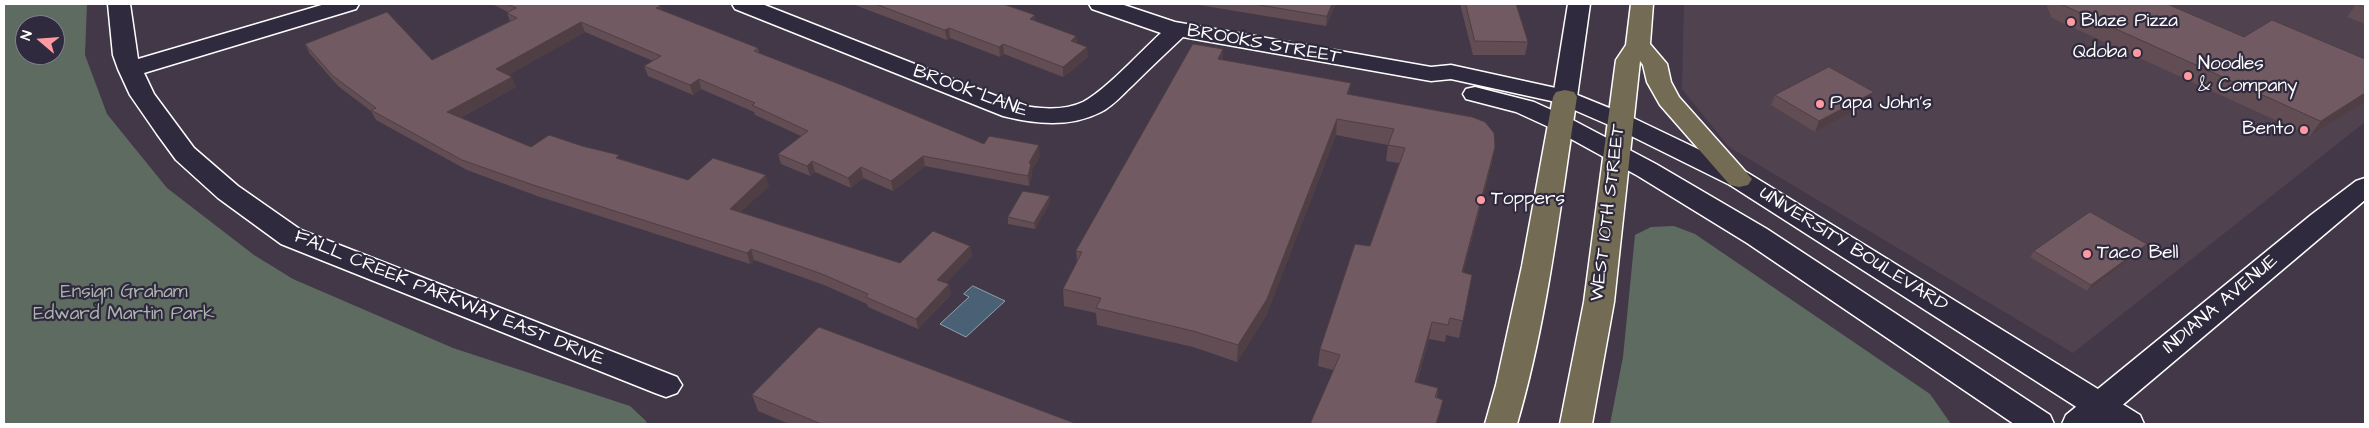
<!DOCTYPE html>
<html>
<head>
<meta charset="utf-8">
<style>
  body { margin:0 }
  #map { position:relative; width:2369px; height:428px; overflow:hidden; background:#433848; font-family:"Architects Daughter",sans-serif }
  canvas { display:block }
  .frame { position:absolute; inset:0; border:5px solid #fff; pointer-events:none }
  .north { position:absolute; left:15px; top:15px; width:50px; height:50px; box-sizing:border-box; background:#2f2a3d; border:1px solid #827f8b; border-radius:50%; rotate:288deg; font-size:14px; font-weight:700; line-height:20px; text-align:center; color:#fff }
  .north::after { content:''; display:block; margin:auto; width:18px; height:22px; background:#ff9aa2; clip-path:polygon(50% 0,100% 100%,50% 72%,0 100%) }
</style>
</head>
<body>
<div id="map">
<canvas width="2369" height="428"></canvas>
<div class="frame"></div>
<div class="north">N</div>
</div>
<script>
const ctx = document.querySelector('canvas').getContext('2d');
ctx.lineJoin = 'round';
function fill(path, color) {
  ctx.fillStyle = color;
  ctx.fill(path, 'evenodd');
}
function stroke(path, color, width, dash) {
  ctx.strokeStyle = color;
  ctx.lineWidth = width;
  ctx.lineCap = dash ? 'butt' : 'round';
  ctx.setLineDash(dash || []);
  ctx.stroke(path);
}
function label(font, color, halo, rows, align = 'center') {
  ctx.font = font + ' "Architects Daughter",sans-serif';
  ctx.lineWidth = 4.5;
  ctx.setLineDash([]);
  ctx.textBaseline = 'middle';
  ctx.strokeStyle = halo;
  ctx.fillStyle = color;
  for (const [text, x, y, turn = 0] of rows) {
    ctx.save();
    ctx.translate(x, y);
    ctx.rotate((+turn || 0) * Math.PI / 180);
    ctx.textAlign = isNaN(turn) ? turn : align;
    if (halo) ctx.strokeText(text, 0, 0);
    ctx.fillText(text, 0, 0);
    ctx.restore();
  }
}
fill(new Path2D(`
  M1684,4H2365V122L2073,353L1729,147L1682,89Z`), '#514250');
fill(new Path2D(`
  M4,4H87L85,55L107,114L167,188L254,255L293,279L453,348L630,406L646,421L647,424H4ZM25,25H55V55H25Z
  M1674,226L1695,234L1930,394L1951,424H1610L1623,357L1635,235L1651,227Z`), '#5e6b60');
const water = new Path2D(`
  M973,286L1005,301L966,337L940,324L969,297L964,294Z`);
fill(water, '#4a6175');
stroke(water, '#92a0ac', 1);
const minor = new Path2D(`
  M108,4H130L138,59L325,4H359L356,9L144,73L154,94L194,148L238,186L301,230L677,377L682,385L677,393L666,397L655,393L281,244L218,198L176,160L157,134L130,95L118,69L113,55Z
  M732,4H762L1019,105C1039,109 1064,111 1083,102C1106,90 1141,51 1161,33L1092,9L1089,4H1121L1175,22L1431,67L1451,65L1574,92L1577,97L1574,102L1565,104L1451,79L1431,81L1183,37C1166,53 1149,69 1133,85C1123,94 1113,106 1101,112C1070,128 1035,124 1003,116L735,9Z
  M1475,87L1534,102L1571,119L1575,124L1571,129L1562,132L1553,129L1516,112L1466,99L1463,94L1466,89Z`);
const tertiary = new Path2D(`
  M1565,90L1629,116L1748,173L2140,415L2144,424H2103L1730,185L1611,126L1556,102L1553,97L1556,92Z
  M1562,116L1571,119L1656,164L1767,229L2050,415L2054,424H2014L1747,243L1638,176L1553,129L1549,124L1553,119Z`);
const secondary = new Path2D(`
  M1568,4H1590L1577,97L1574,102L1565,104L1556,102L1553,97Z
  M2365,178V200L2100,424H2062L2066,415L2311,215L2356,181Z`);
const primary = new Path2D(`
  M1631,4H1653L1650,44L1667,64L1671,82L1679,97L1752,179L1748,185L1739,187L1730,185L1660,105L1647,82L1643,65L1640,61L1614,302L1592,424H1560L1584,302L1616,60L1626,45Z
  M1565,90L1574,92L1577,97C1560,206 1548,318 1517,424H1485L1496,385L1522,266L1553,97L1556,92Z`);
stroke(minor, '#fff', 3);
stroke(tertiary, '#fff', 3);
stroke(secondary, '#fff', 3);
stroke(primary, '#fff', 3);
fill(minor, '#2f2a3d');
fill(tertiary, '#2f2a3d');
fill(secondary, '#2f2a3d');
fill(primary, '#746b55');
fill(new Path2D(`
  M492,4H656L662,10L758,48L759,53L984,144L1040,156L1032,170V174L1029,186L925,166L893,191L863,178L851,188L815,172L810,176L781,164L778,154L801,136L755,115L754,112L701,89L693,95L648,76L644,66L653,61L585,32L508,75L516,87L460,118L531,147L621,159L688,180L769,186L740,212L900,263L970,246L972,256L946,283L949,284L951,295L918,329L868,307L867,304L824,285L754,260L750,264L537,196L467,170L376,120L371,111L338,86L310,54L305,44L432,60L510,21L507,13L508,12Z
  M855,4H1003L1035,15V21L1076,36L1077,43L1088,57L1063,77L1004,54L1000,57L950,38L947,40L855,5Z
  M1193,4H1336L1326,26Z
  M1460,4H1516L1528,42L1525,55H1473Z
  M2046,4H2167L2244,37L2365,102L2310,136L2052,18Z
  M2356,4H2365V24L2347,17Z
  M1223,49L1222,60L1350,94L1492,163L1463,273L1472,275L1459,338L1446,335L1445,342L1429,339L1417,382L1438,388L1437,397L1443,400L1439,416L1333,370L1318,366L1320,349L1370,246L1399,163L1386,161L1388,145L1336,135L1266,316L1237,362L1193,347L1097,325L1096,313L1064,306L1063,289L1077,262L1076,251Z
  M1775,95L1869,103L1815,132L1771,105Z
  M1050,202L1035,229L1008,224V217Z
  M2143,250L2087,291L2030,257L2034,251Z
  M752,395L1077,424H789L758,411Z`), '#614d53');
fill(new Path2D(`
  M1332,4H1336L1326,26L1327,16Z
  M661,6L664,15L656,8Z
  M1035,15L1036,26L1030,19Z
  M581,22L585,32L501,79L496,69Z
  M949,28L950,38L947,40L945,30Z
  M1076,36L1077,46L1071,41Z
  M1003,44L1004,54L1000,57L999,47Z
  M1087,47L1088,57L1063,77V67Z
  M1223,49L1222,65L1218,59Z
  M512,77L516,87L452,122L447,112Z
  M699,79L701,89L693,95L690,85Z
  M1351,83L1349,99L1347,94Z
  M1874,92L1869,103L1815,132L1819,121Z
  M2365,93V102L2310,136L2321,121Z
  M1337,119L1336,135L1266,316L1237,362L1238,345Z
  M1039,145L1040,156L1032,170V174L1029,186L1028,176L1029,163Z
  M1495,147L1492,163L1459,289L1462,272Z
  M923,156L925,166L893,191L891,181Z
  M812,161L815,172L810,176L807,166Z
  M861,167L863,178L851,188L848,178Z
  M766,175L769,186L733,219L730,209Z
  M1050,196V202L1035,229L1034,223Z
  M2147,244L2143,250L2087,291L2091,285Z
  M970,246L972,256L939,290L937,280Z
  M751,249L754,260L750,264L747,253Z
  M949,284L951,295L918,329L916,319Z
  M1432,322L1429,339L1412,398L1415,382Z`), '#4f3f44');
const building = new Path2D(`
  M507,4H656L661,6L656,8L758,48L754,51L844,86L984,144L989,136L1039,145L1029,163L1031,164L1028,176L923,156L891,181L861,167L848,178L812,161L807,166L778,154L808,131L752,105L755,103L699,79L690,85L644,66L661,56L581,22L496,69L512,77L447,112L531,147L549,135L582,146L619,155L616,158L688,180L713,158L766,175L730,209L900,263L933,231L970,246L937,280L949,284L916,319L866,297L868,294L822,274L751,249L747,253L533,185L462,160L371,110L376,108L333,76L305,44L387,12L432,60L517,18L507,13L516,8Z
  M876,4H1003L1035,15L1030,19L1076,36L1071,41L1087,47L1063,67L1003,44L999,47L949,28L945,30Z
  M1254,4H1332L1327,16Z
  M1466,4H1516L1528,42L1475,41Z
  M2061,4H2167L2244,37L2272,20L2365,59V93L2321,121Z
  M2356,4H2365V7Z
  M1193,44L1223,49L1218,59L1351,83L1347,94L1472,117L1485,122L1494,133L1495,147L1462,272L1472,275L1463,321L1450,318L1448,325L1432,322L1415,382L1438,388L1435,397L1443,400L1436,424H1310L1340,355L1320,349L1355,244L1370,246L1405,148L1388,145L1394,129L1337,119L1267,299L1238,345L1193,331L1096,308L1101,298L1063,289L1082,252L1076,251Z
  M1829,67L1874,92L1819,121L1775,95Z
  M1023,191L1050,196L1034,223L1008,217Z
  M2090,212L2147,244L2091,285L2034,251Z
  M819,327L1077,424H821L752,395Z`);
fill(building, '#715a61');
stroke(building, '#4f3f44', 1);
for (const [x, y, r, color] of [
  [2071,22,5,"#ff9aa2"],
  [2137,53,5,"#ff9aa2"],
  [2188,76,5,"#ff9aa2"],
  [1820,104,5,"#ff9aa2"],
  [2304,130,5,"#ff9aa2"],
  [1481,200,5,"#ff9aa2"],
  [2087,254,5,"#ff9aa2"]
]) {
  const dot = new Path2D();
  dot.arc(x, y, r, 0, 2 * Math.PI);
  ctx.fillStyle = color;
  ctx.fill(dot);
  stroke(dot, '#2f2a3d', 2);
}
label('19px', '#fff', '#2f2a3d', [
  ["Blaze Pizza",2081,22],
  ["Qdoba",2127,53,"right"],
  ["Noodles",2198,65],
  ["& Company",2198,87],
  ["Papa John's",1830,104],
  ["Bento",2294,130,"right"],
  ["Toppers",1491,200],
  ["Taco Bell",2097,254]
], 'left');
label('19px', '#fff', '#2f2a3d', [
  ["BROOKS STREET",1264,45,10],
  ["BROOK LANE",970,92,20],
  ["WEST 10TH STREET",1609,213,-83],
  ["UNIVERSITY BOULEVARD",1853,250,32],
  ["FALL CREEK PARKWAY EAST DRIVE",449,299,22],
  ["INDIANA AVENUE",2221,305,-40]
]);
label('19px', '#aeb5b0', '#2f2a3d', [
  ["Ensign Graham",124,293],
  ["Edward Martin Park",124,315]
]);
</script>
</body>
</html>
